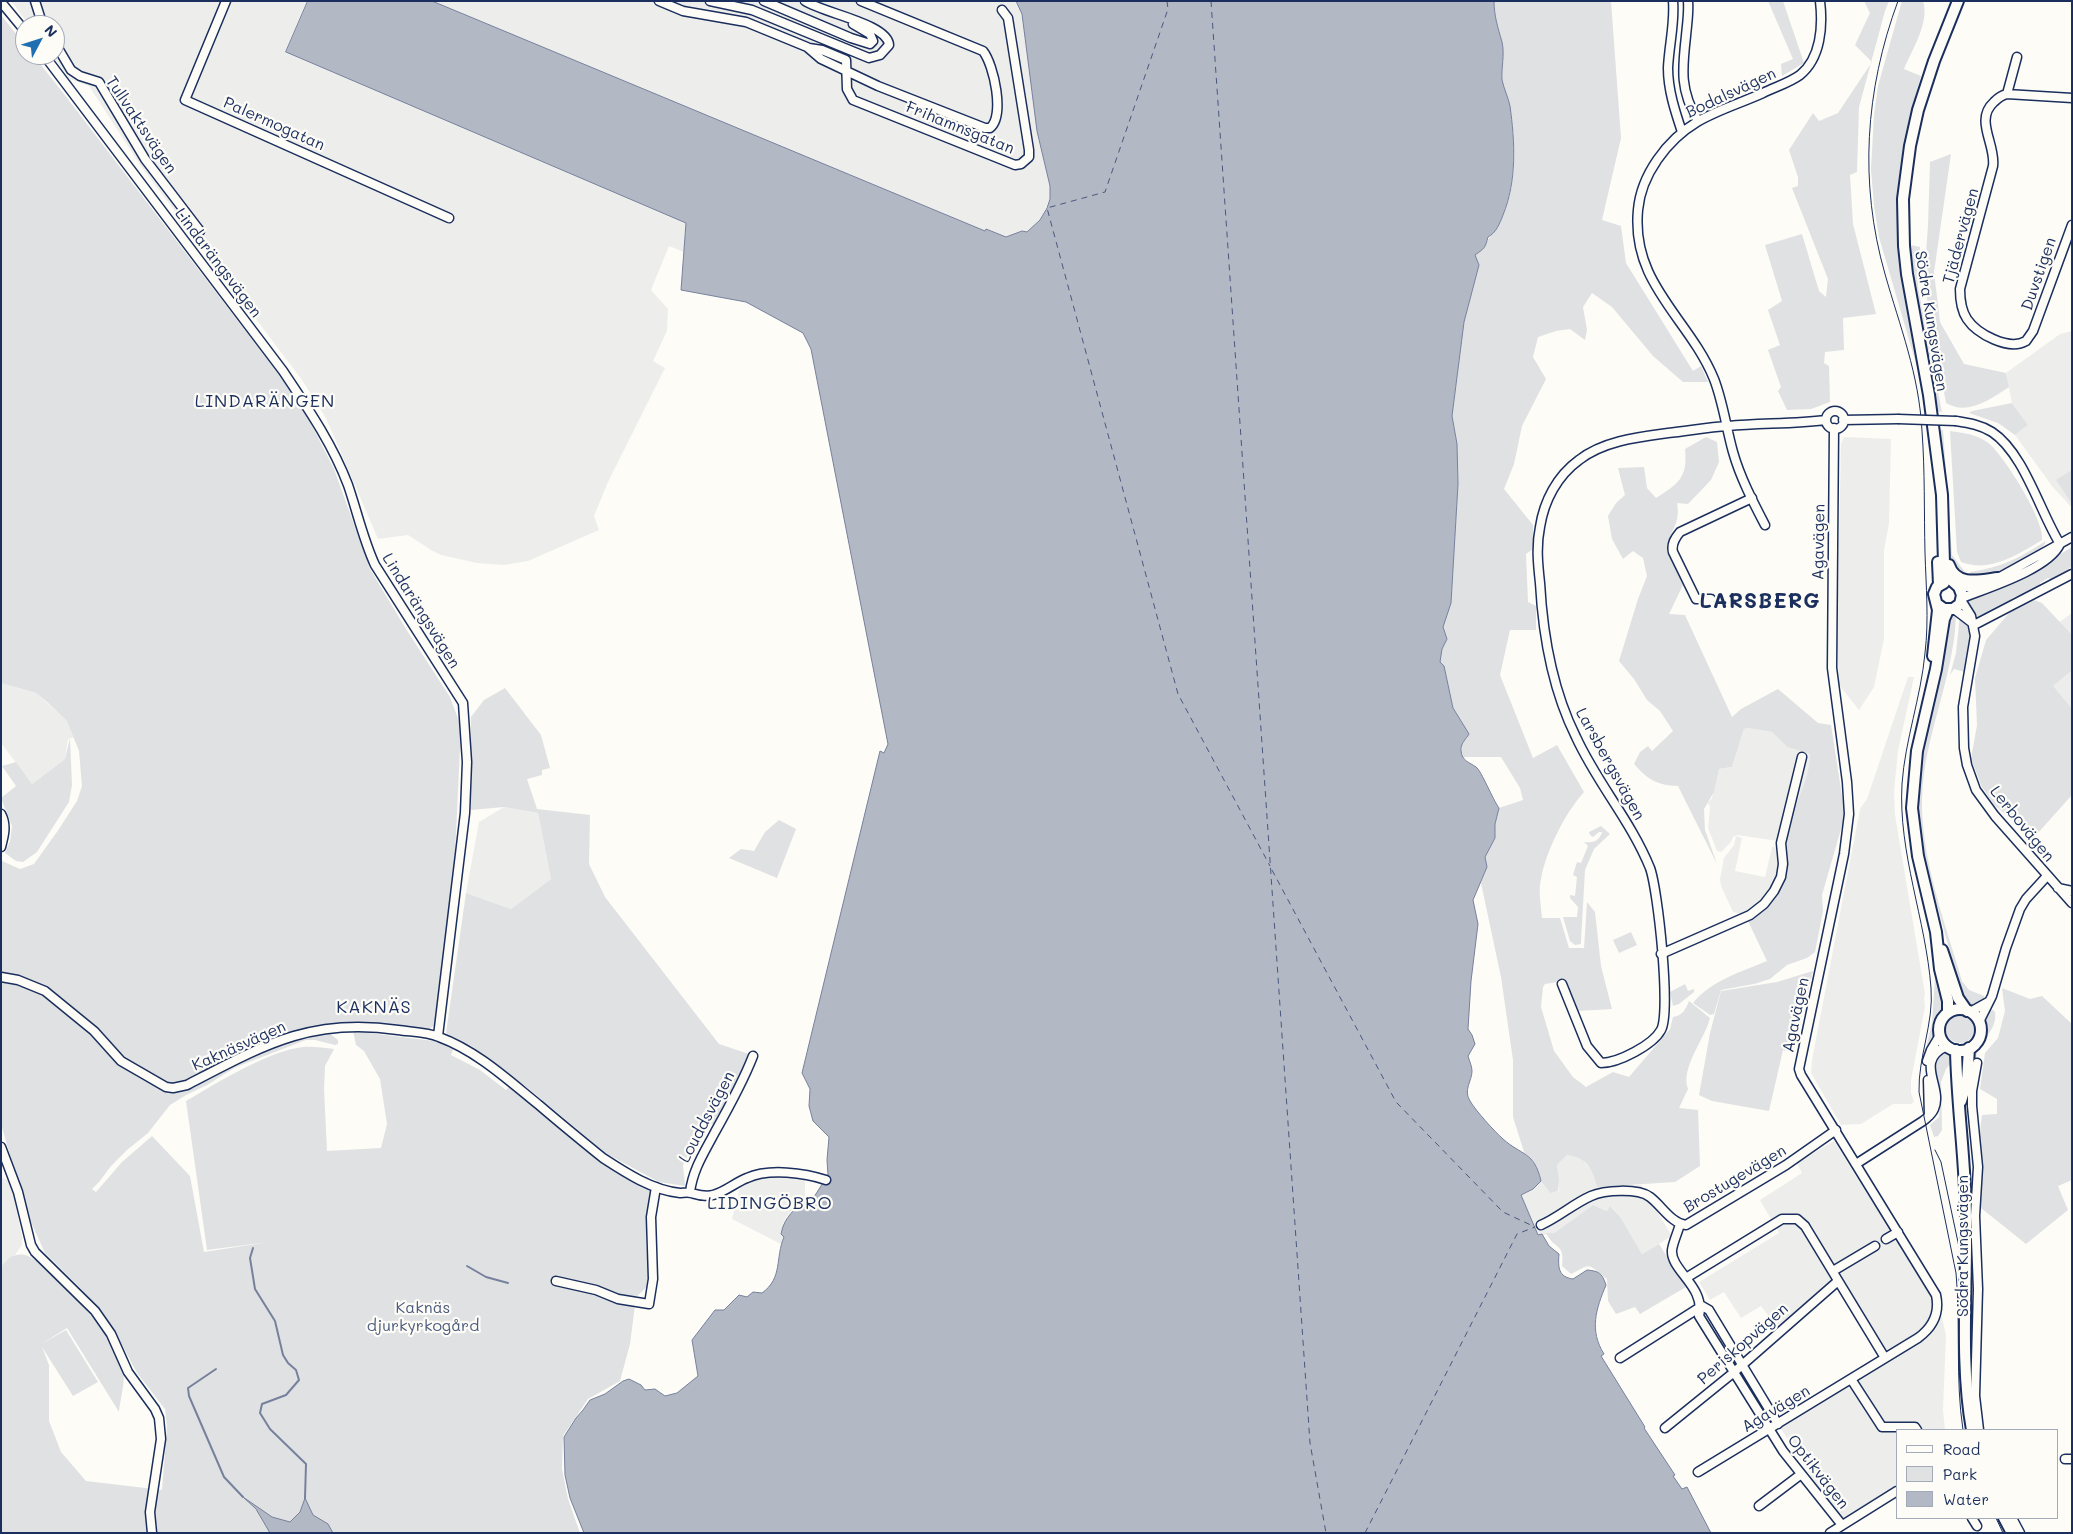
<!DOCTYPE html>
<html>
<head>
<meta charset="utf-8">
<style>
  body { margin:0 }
  #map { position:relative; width:2073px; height:1534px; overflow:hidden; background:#fdfcf7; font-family:Mali,sans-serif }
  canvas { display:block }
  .frame { position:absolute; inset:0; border:2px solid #1b2f5e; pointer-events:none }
  .legend { position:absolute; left:1896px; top:1429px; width:162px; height:90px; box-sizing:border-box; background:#fdfcf7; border:1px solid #a3aaba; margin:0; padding:6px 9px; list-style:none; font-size:15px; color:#1b2f5e }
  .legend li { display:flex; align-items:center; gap:10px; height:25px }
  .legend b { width:25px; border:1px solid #a3aaba }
  .north { position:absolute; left:15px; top:15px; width:50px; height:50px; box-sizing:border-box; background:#fdfcf7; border:1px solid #a3aaba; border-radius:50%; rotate:50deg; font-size:14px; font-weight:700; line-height:20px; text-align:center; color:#1b2f5e }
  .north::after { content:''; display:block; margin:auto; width:18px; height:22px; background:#1f6fb2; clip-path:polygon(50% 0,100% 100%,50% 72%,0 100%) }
</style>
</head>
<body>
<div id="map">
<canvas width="2073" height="1534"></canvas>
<div class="frame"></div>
<ul class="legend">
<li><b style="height:6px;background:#fdfcf7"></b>Road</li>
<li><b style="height:14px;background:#e0e1e3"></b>Park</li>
<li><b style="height:14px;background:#b3b8c5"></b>Water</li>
</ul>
<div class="north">N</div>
</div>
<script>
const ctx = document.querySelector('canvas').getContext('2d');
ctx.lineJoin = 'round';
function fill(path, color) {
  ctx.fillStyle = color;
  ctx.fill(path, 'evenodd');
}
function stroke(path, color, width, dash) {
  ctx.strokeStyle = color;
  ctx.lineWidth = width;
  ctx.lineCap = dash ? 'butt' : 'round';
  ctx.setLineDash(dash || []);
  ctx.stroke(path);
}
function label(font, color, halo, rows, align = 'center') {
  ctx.font = font + ' Mali,sans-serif';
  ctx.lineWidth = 4.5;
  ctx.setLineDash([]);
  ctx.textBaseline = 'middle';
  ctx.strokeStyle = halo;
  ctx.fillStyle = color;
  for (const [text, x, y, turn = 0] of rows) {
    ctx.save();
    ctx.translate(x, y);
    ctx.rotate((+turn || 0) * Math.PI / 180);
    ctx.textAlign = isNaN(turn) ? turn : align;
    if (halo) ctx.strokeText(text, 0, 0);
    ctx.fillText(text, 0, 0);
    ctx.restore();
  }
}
fill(new Path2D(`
  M11,1H308L287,52L687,223L684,252L669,246L651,290L668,309L667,331L653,361L665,368L608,482L594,516L599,530L528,561L504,565L477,563L441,555L431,550L408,535L378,539L326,418L302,380L140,165L89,86L70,79L52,55H55V25H29Z
  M432,1H1016L1022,14L1037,131L1050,186V199L1040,220L1027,232L1022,231L1006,237L987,229L985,231Z
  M2072,331V508L2052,486L2015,435L2028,425L2012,403L2006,373L2060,334Z
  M1844,437L1891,439L1889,523L1884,550V639L1874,687L1859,710L1839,685L1837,645L1841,444Z
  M2072,613V716L2047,687L2058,623Z
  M1908,677H1914L1898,751L1894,791L1895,815L1925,994L1924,998L1925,1007L1911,1080V1093L1914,1102L1911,1104H1893L1861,1124L1841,1125L1811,1073L1812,1060L1860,809L1867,799Z
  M1,683L36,693L67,721L75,737L68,739L65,759L32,784L1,743Z
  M1748,728L1772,732L1787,747L1810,754V769L1785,842L1737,835L1733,837L1731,842L1721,852L1717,851L1708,828L1710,807L1708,803L1712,798L1719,769L1732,767L1744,729Z
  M504,807L538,813L551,879L511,909L466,893L479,822Z
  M1736,836L1742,838L1735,871L1765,877L1772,847L1778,848L1780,862L1779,873L1764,898L1755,907L1742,914L1733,912L1721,886L1720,879L1724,858L1734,845Z
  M1834,1141L1940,1310L1946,1335L1943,1410L1945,1430H1897V1489L1842,1525L1775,1419L1885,1355L1842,1285L1776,1326L1761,1306L1741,1318L1724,1292L1710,1300L1699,1282L1779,1233L1760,1200L1802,1173L1797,1163Z
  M1567,1155L1580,1157L1593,1170L1597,1187L1641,1185L1672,1236L1642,1254L1621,1218L1611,1207L1607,1211L1593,1205L1554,1233L1538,1236L1521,1195L1533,1189L1541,1181L1550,1193L1559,1191L1557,1165Z
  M762,1176L805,1177V1197L787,1216L783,1223L784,1237L781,1244L732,1219L741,1184Z
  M1,1177L11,1182L22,1237V1245L15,1255L5,1261L1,1268Z`), '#edeeec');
fill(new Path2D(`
  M1494,1H1611L1621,138L1602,220L1621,226L1626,263L1693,371L1701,366L1708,382H1683L1653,356L1612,307L1592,293L1583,307L1587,330L1585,340L1570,329L1556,331L1538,337L1533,357L1546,379L1522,426L1514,464L1504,489L1533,525V549L1526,554L1528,602L1536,606V630H1510L1500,675L1533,758L1557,745L1584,792C1565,813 1546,851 1541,879C1538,891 1541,906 1542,918H1560L1569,948H1584L1587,902L1595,912L1601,966L1612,1009L1577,1011L1564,981L1545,984L1543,987L1541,1007L1554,1051L1573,1077L1586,1087L1613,1072L1629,1077L1670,1029L1673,1017C1682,1016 1686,1009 1689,1001L1710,1018C1705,1039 1680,1068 1688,1089L1679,1108L1698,1110L1700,1166L1675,1182L1597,1187C1592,1168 1588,1158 1567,1155L1557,1165L1559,1180L1558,1191L1550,1193L1541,1181L1534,1162L1524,1152L1513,1117V1060L1501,977L1481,883L1487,867L1485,857L1495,838V824L1499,808L1523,800L1520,788L1501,757H1463C1458,747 1464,742 1469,734L1453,708L1444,666L1440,662L1442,649L1447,639L1443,627L1451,603L1458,484L1457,444L1452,416L1464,322L1479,265L1475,255C1484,244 1494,234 1500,222C1518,187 1516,144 1510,106C1508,97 1504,89 1502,80C1501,68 1505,54 1502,42C1498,28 1494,16 1494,1Z
  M1768,1H1783L1804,63L1782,76L1781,64L1793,59Z
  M1864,1H1889L1885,11L1859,107L1857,172L1850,175L1853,224L1876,314L1843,318L1844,350L1825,352L1824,363L1829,366L1830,402L1811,409L1787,410L1778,391L1781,387L1768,350L1780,345L1768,310L1782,301L1765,245L1802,234L1819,291L1826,297L1828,279L1792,188L1798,186V177L1789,150L1813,113L1819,121L1838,113L1872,62L1855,45L1870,13Z
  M1902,1H1923C1930,22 1912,50 1904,69L1921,76C1903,138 1891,203 1900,267C1906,315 1919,362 1927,409H1925L1917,367L1879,237L1874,206L1871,169L1874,115L1878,86Z
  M1,15L25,45V55H33L64,94L300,402L334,469L370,569L406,629L450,697L461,727L454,875L437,1023L427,1031L373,1024L338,1023L299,1030L251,1049L177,1085L158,1080L121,1058L107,1038L58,996L42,986L1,975L2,861L20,869L34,864L59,829L77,801L82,786L79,751L67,721L47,702L36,693L1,683Z
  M1951,154L1934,272L1940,322L1964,364L2006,373L2009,387C1991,399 1967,416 1946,403L1924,282L1928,225L1930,162Z
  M1911,245L1920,247L1918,287L1942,412L1936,411C1928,355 1913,301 1911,245Z
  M2012,403L2028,425L2015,435L1998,423L1969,413L1972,411Z
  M1936,429L1943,430L1952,555L1965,572L1966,578L1952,565L1949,558L1945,484Z
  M1950,431C1964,433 1975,434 1987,442C2002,452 2046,522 2042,540C2017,555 1990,573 1961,562L1957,552Z
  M1706,437L1717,442L1719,462L1711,480L1688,504L1677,503C1681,525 1669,531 1668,546C1668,558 1679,572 1684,583L1669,614L1685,615L1732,717L1741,709L1778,689L1818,723L1831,725L1845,815L1822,895L1823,911L1815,952L1807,958L1787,965L1770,979L1754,984L1721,990L1714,1014L1710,1015L1693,1003C1712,980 1741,972 1767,961L1748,921C1767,912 1785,889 1786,866C1787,853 1783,841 1788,828C1795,803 1810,780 1810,754L1787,747L1772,732L1748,728L1744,729L1732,767L1719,769L1714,792L1704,809L1705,830L1717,864L1678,786C1657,785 1648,780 1634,764L1640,752L1648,746L1652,751L1673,731L1660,711L1647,700L1634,679L1619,661L1638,599L1647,576L1643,558L1633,551L1623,559L1612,539L1608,516L1616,503L1625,495L1618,468L1644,467L1647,488L1656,498C1678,484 1688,478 1685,449Z
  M2072,470V504L2056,480Z
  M2046,541C2042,555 2001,573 1986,577C1981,578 1976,578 1971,578L1970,572C2003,567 2019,558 2046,541Z
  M2072,547V566L2055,580L2048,578L2040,583L2041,587L2013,598L1979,619C1973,617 1969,609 1967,603L1969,599L2021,578Z
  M2034,600L2042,603L2072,635V670L2053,686L2072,709V795L2028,844L2022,831L2013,820L1994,805L1982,787L1971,759L1977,725L1975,678L1986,640L2010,612Z
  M1956,613C1955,667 1932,719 1924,773C1914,843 1943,915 1962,981L1969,990L1984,996V1000L1972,1006C1956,999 1952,961 1948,945C1937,900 1920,858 1917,812C1914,764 1931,717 1942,670C1946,652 1946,633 1950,614Z
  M1960,615C1978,633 1970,650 1965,672L1954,669L1950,675L1956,653Z
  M505,688L541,735L550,768L542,770V775L527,779L537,809L590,815L589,864L605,897L719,1044L749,1054L743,1070L714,1125L704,1121L683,1165L685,1186L659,1182L607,1154L524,1085L473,1047L446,1033L466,893L511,909L551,879L538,813L504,807L471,810V717L484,700Z
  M70,738L72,785L69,802L37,852L23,862L16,861L5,853L10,841L12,826L1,798L16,786L2,766L16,762L32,784L65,759Z
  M779,820L796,829L777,878L729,858L741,849L754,851L765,832Z
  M1601,826L1610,834L1594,849L1585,870L1581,941V944L1575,945L1570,941L1563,917H1577L1578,907L1570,898V895L1575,896L1577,877L1573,875L1577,862L1581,863L1588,846L1584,842C1592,843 1599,842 1602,832H1599L1593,837L1590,835L1589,832Z
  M1631,932L1637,945L1619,953L1613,940Z
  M1813,971L1793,1053L1783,1050L1769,1111L1712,1101L1699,1095L1710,1033L1721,991L1777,982Z
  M1935,978L1946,1004L1937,1020L1931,1047L1925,1052L1932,1023Z
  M1,980C32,986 58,1002 81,1024C111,1053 130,1084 175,1091L288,1041L328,1032L338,1040V1044L335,1045L315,1040H306L236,1067L207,1085L186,1095L170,1105L148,1133L127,1150L111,1166L99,1182L92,1189L96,1192L122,1162L152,1136L190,1176L204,1252L269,1242L207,1250L186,1101C215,1084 270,1050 303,1047C312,1046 324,1048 334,1049L325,1066L324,1089L327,1151L381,1148L387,1124L380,1079L364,1051L356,1045L353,1031L434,1041L454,1047L451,1055L480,1070L506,1090L510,1086L602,1162L652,1190C644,1222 645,1252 650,1284L636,1297L630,1344L620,1381L588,1399L563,1436L562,1469L568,1499L580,1533H1V1268C5,1259 14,1253 25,1255C42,1258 96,1320 107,1335C113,1345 119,1359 123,1370C126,1379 120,1401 119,1412L67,1328L41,1344L66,1330L98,1382L73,1396L42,1347L49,1365V1421L61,1452L86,1481L162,1490L167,1427L165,1409L137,1373L113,1328L81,1289L45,1253L26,1211L1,1124Z
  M1685,984L1688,991L1694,989V992L1679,1004L1673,1006L1670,992Z
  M2002,988L2030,999L2042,996L2072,1024V1180L2058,1186L2068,1210L2026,1244L1981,1208L1979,1140L1982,1115L1997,1114V1099L1980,1089L1985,1053L1998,1038L2005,1011Z
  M1989,1010H1993L1995,1012C1997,1027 1987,1035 1980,1046C1977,1051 1976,1057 1975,1063L1972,1064L1973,1052L1981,1044L1984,1035V1017Z
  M1946 1029a14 14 0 1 1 28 0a14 14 0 1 1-28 0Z
  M1943,1053L1953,1055L1954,1063H1951L1946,1069L1941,1082L1942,1130L1938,1136L1934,1137L1930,1125L1939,1117C1940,1109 1941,1101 1939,1093C1937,1079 1928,1063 1943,1053Z
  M1593,1205L1607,1211L1610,1206L1621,1218L1642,1254L1659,1244L1686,1287L1640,1314L1635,1307L1616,1314L1608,1301L1607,1279C1586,1263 1593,1263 1571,1274L1562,1266C1565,1242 1555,1251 1546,1233H1554Z`), '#e0e1e3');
const water = new Path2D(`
  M308,1H432L985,231L986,229L1006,237L1022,231L1027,232L1040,220L1047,208L1050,199V186L1037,131L1022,14L1016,1H1494C1494,16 1498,28 1502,42C1505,55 1501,68 1502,80C1504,89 1508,97 1510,106C1515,142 1517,181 1503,215C1500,223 1496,233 1488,237C1485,248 1485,248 1475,255L1479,265L1464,322L1452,416L1457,444L1458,484L1451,603L1443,627L1447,639L1442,649L1440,662L1444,666L1453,708L1469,734C1466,739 1460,744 1461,751C1462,761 1469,762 1476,767C1481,770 1493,800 1499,808L1495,824V838L1485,857L1487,867L1473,900L1478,924L1471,981L1468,1029L1472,1035L1475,1044L1468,1056C1469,1060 1472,1066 1472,1071C1472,1081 1463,1090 1470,1101C1476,1111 1494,1131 1503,1139C1522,1156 1534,1151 1541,1181L1533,1189L1521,1195L1538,1235L1542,1234L1549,1246L1559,1254C1558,1267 1558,1277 1573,1279L1587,1270C1599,1271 1602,1273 1606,1285C1596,1309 1589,1330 1604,1354L1601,1356L1645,1427L1644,1428L1675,1475L1673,1476L1682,1489L1687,1487L1711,1533H584L570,1498L565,1475L564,1437L576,1418L583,1410L590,1400L605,1394L623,1381L629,1379L641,1385L645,1390L655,1389L665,1396L677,1393L698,1376L692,1340L715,1310H724L739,1295L747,1297L753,1292L762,1293C783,1278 775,1258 784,1237L781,1234C785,1214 795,1212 805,1197H814L828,1175L827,1160L829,1137L813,1121L809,1106L810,1089L802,1073L880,751L884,753L888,744L887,739L811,349L803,333L746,302L681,290L686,223L286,52Z
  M243,1497L272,1517L290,1522L300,1512L305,1498L313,1515L328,1524L333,1533H270L256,1509Z`);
fill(water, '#b3b8c5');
stroke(water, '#76819c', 1);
stroke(new Path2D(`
  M253,1248L250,1258L255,1289L275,1321L283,1355L288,1363L296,1370L299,1380L286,1395L262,1404L260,1413L270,1429L306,1464L305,1498
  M467,1266L486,1277L508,1283
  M216,1369L188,1388L189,1396L224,1477L243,1497`), '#76819c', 2);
stroke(new Path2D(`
  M1167,1L1168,9L1105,192L1047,208L1178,694L1270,866
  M1211,1L1310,1443L1326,1533
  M1272,870L1396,1102L1503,1212L1535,1227
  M1365,1533L1517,1234L1535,1227`), '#49587d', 1, [6, 5]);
const minor = new Path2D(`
  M35,1L42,23
  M226,1L185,100L449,218
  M659,1L683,11L746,22L807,47L821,59L878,86L985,128H990C1005,116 994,65 983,51L861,1
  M710,1L752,10L869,58L880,55L889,45C888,24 823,13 805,1
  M764,1L851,38L870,44L873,41L870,34L853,24
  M1673,1C1675,23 1669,45 1668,68C1668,90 1675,111 1682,132
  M1688,1C1689,13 1687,24 1686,36C1682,70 1680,91 1698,121
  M1,2L25,31
  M55,43L71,70L80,76L99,82L145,159L200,231
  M809,48L822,50L846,60L847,89L853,100L1015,165L1021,164L1029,157V150L1008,18L1002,10
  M44,55L283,371C307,407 332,443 348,485C357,511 363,539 375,565L463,703L467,762L465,813L438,1036
  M2007,94L2017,57
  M2072,98L2007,94C2002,95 1998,98 1994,102C1974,120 1996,144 1993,166L1960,289C1960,300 1961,310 1967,319C1977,334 2009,351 2026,341L2033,331L2072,225
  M1826 420a9 9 0 1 1 18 0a9 9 0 1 1-18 0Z
  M1843,420L1898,419
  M1956,421C1969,423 1981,425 1992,432C2024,453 2040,512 2060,544
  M1765,525C1753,502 1740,477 1733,452C1726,427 1723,402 1714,379C1689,318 1631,284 1638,210C1641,175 1667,140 1697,122C1717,110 1741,103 1763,93C1775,87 1789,83 1800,75C1821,58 1823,26 1820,1
  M1959,587H1972L1998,578L2072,537
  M1962,598C1987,588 2049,569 2060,544
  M1961,600L1971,616L1975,636L1963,707L1964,748L1967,765L1976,790L1995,816L2072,903
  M1713,602L1711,599H1696L1673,552C1671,544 1675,538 1680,532L1752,498
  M1954,609L1971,622
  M1974,625L2072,574
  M1,814C7,825 4,836 1,847
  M2058,888L2072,891
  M1661,954L1750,915L1764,904L1774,891L1781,877L1783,864L1781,843L1802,757
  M1,977L18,980L45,991L94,1031L121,1061L166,1087L173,1088L187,1085C262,1046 310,1017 398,1030C412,1032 427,1032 439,1037C477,1051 508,1080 539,1105C560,1123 582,1141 603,1158C626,1173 652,1190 680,1193C683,1193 687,1192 691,1193C699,1195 705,1197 713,1195C725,1192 736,1182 747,1178C769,1168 805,1173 826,1180
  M1562,984L1587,1046L1601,1063C1618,1063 1653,1045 1661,1030C1671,1012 1658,890 1650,868C1631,821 1597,783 1576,737C1552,689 1543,637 1540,583C1538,565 1536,546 1540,527C1544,501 1557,476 1579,460C1603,441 1638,437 1668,433C1688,431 1708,427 1728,426C1761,423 1794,424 1826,420
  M1970,1012L1988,1002
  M1979,1022L1992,996L2006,948L2020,909L2026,899L2047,876
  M1927,1061L1931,1050L1940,1035
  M1977,1063L1972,1091V1106L1978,1167L1975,1216L1978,1289L1975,1396L1979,1430
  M1928,1080L1929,1116
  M1,1147L18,1192L31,1245L35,1252L95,1311L111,1334L128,1372L155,1409L159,1418L161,1439L150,1512L152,1533
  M1856,1164L1923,1121C1927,1118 1932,1114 1934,1109C1944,1087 1913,1061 1947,1046
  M690,1192C693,1169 704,1153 715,1132C729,1107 743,1082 753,1056
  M1680,1224C1678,1232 1673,1242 1672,1250C1670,1270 1706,1287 1699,1316L1783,1451L1842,1525
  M1541,1225C1559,1217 1573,1204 1591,1196C1604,1190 1638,1188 1650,1197C1662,1206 1671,1223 1686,1225L1786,1165L1836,1130
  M1886,1239L1898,1232
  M1833,1271L1875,1246
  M1686,1278L1782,1219H1797L1805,1226L1885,1358
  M556,1281L596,1290L618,1299L649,1304L653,1279L651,1217L656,1187
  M1702,1306L1709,1310L1778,1424
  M1620,1358L1702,1306
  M1851,1379L1882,1427H1915L1917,1430
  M1665,1428L1733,1373L1838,1281
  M2065,1459H2072
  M1698,1472L1918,1338C1933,1327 1940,1313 1936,1295L1801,1075L1799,1069L1844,854L1849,814L1847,782L1832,668L1834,428
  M1759,1506L1800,1475
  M1972,1518L1977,1526
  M2012,1518L2020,1533
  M1830,1533L1897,1491`);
const major = new Path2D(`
  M1938,562L1939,585
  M1949,565C1956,587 1981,580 1998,578
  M1937,604L1944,609H1953L1960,604L1962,595L1959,587L1948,577L1944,563L1942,495L1929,395L1907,274L1904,246L1903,199L1910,146L1918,110L1934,61L1958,1
  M1933,656L1938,610L1934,594L1937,587L1944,583
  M1942,950L1958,998L1967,1011
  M1939 1030a21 21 0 1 1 42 0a21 21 0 1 1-42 0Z
  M1948,1013V1001L1940,969L1936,932L1918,856L1912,808L1917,751L1936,669L1944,619L1948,610
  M1956,1050C1957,1107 1966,1164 1966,1221C1967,1288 1960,1364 1972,1430
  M1961,1101L1967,1081L1969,1048
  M2004,1518L2012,1533`);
stroke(minor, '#1b2f5e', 11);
stroke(major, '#1b2f5e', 14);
stroke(minor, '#fdfcf7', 8);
stroke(major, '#fdfcf7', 10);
stroke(new Path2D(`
  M1898,1C1865,90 1859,183 1885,274C1900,327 1919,374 1922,431C1925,471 1924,512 1925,553C1926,586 1929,620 1925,653C1921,697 1905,740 1902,784C1898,853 1926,920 1931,988C1934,1023 1918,1057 1919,1092L1956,1273C1961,1325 1955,1378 1963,1430
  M1935,1150L1941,1162L1959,1247
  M1996,1518L2003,1533`), '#1b2f5e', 1);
const minorBridge = new Path2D(`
  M1898,419L1956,421`);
stroke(minorBridge, '#1b2f5e', 11, []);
stroke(minorBridge, '#fdfcf7', 8);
label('16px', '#1b2f5e', '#fdfcf7', [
  ["Bodalsvägen",1731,93,-25],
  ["Palermogatan",274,124,24],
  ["Tullvaktsvägen",141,125,56],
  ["Frihamnsgatan",960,128,22],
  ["Tjädervägen",1961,236,-75],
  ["Lindarängsvägen",218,263,53],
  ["Duvstigen",2039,274,-71],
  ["Södra Kungsvägen",1931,321,81],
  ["Agavägen",1819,542,-89],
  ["Lindarängsvägen",421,611,58],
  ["Larsbergsvägen",1610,764,61],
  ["Lerbovägen",2022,824,51],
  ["Agavägen",1796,1015,-78],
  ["Kaknäsvägen",239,1046,-24],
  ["Louddsvägen",707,1117,-62],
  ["Brostugevägen",1735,1179,-31],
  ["Södra Kungsvägen",1963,1246,-90],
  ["Periskopvägen",1743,1344,-41],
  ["Agavägen",1776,1409,-31],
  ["Optikvägen",1818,1472,52]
]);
label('16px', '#4c5c7f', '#fdfcf7', [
  ["Kaknäs",423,1308],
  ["djurkyrkogård",423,1326]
]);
ctx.letterSpacing = '1px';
label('18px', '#1b2f5e', '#fdfcf7', [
  ["LINDARÄNGEN",265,401],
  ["KAKNÄS",374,1007],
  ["LIDINGÖBRO",770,1203]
]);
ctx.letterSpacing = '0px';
ctx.letterSpacing = '1px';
label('bold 21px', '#1b2f5e', '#fdfcf7', [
  ["LARSBERG",1760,602]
]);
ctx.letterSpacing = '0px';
</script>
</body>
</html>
